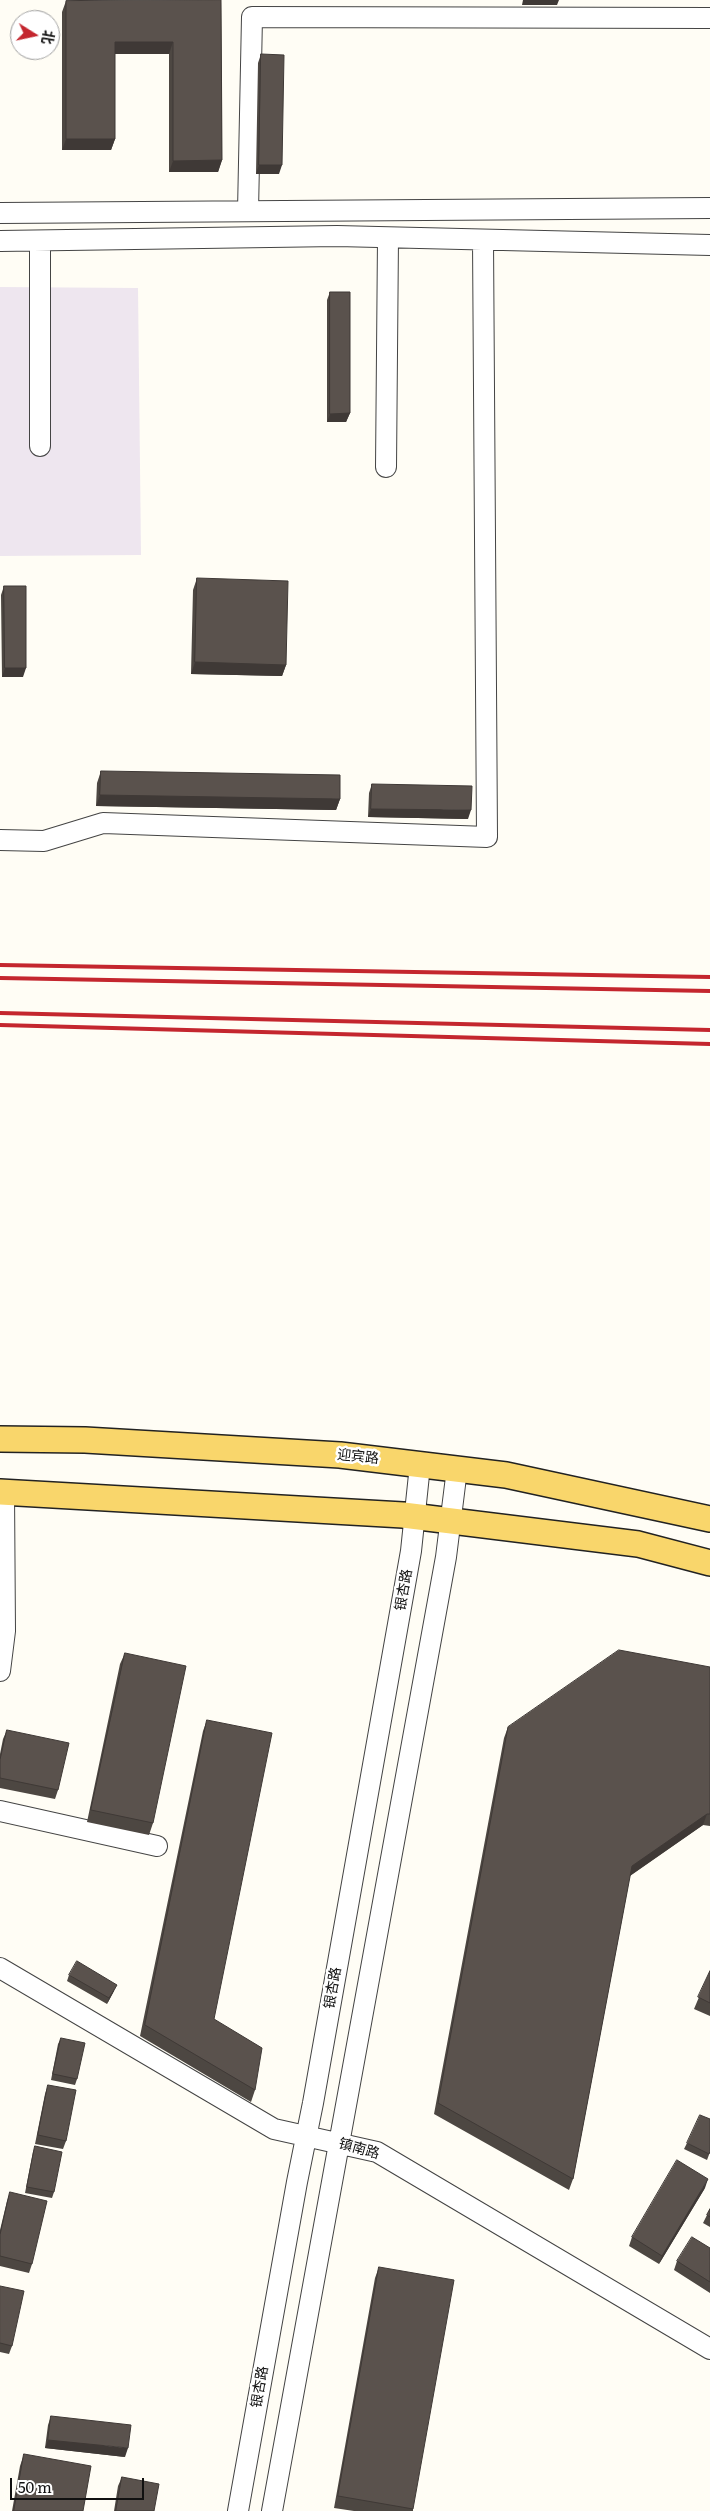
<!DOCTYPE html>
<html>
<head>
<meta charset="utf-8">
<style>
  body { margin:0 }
  #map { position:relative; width:710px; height:2511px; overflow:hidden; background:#fffdf5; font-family:Literata,"Noto Sans SC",serif }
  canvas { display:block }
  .north { position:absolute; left:10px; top:10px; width:50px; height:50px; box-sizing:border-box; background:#fff; border:1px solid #a0a0a0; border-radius:50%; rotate:100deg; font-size:14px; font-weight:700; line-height:20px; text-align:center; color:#111 }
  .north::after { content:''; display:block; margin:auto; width:18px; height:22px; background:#c4262e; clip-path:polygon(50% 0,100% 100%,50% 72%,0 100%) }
  .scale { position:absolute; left:10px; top:2478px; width:134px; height:22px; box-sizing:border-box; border:2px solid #111; border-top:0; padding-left:6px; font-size:15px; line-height:18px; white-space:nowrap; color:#111; -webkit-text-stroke:4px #fff; paint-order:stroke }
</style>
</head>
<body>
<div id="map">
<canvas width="710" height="2511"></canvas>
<div class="north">北</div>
<div class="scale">50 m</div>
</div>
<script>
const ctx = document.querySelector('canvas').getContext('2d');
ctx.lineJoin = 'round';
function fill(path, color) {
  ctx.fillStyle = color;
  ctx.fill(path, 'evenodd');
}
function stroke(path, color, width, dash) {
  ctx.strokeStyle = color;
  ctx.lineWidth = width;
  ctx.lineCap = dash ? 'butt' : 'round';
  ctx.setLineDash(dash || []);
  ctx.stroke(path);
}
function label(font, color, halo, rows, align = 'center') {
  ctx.font = font + ' Literata,"Noto Sans SC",serif';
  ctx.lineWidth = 5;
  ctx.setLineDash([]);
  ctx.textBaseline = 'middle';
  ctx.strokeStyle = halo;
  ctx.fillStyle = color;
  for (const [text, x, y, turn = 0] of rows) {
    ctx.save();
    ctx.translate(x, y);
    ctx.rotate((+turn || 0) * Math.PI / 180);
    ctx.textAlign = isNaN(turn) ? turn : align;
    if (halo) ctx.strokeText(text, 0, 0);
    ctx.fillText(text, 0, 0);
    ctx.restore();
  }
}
fill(new Path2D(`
  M0,287L138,288L141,555L0,556Z`), '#eee6ef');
const minor = new Path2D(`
  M248,211L252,17L710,18
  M0,213L710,208
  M0,241L337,236L710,245
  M40,446V241
  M386,467L388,238
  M0,840L44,841L103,823L487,837L483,240
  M0,1671L5,1631L4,1492
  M0,1811L157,1846
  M0,1968L274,2129L377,2152L710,2349
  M238,2511L297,2182L313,2103L411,1551L420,1465
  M272,2511L446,1557L457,1469`);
const major = new Path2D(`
  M0,1439L85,1440L340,1455L506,1475L710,1519
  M0,1492L403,1515L638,1544L710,1563`);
stroke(minor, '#444', 22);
stroke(major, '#222', 28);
stroke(minor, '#fff', 20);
stroke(major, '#f9d66b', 25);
stroke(new Path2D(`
  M0,965L710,977
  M0,978L710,991
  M0,1013L710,1030
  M0,1025L710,1044`), '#c4262e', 4);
fill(new Path2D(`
  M221,0L222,160L218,172H169V54H115V139L111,150H62V12L66,1Z
  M261,54L279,174H256L258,63Z
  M330,292L350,413L346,422H327V300Z
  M197,578L286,665L282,676L191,674L193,590Z
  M4,586L23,677H2L1,595Z
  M101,771L340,799L336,810L96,806L97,783Z
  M372,784L468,819L368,817L369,793Z
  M125,1653L153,1823L149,1835L87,1822L120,1664Z
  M710,1667V1826L703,1825L630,1876L573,2179L569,2190L434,2114L504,1738L508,1727Z
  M207,1720L214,2019L255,2090L251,2102L140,2036L203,1731Z
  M7,1730L58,1790L55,1799L0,1788V1754L3,1739Z
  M710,1971V2016L694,2009Z
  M69,1975L114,1991L107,2004L67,1981Z
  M61,2038L77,2079L75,2085L51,2080L58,2044Z
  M48,2085L66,2141L63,2149L35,2144L45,2094Z
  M687,2143L710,2152L707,2160L684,2149Z
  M35,2146L54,2192L52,2198L25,2193L33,2152Z
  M705,2188L659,2264L629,2246L632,2237Z
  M10,2192L32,2264L29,2273L0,2266V2230L7,2201Z
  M710,2209V2227L703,2223Z
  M710,2248V2293L674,2270L677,2261Z
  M379,2267L413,2509V2511H354L334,2508L375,2278Z
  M0,2286L12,2346L9,2354L0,2352Z
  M51,2416L125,2457L45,2448L48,2425Z
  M24,2454L83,2511H12L20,2466Z
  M122,2477L154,2511H114L118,2486Z`), '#4d4742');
fill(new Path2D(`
  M523,0H559L557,5H522Z
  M115,42H173L169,54H111Z
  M66,139H115L111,150H62Z
  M222,160L218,172H169L173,161Z
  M259,165H282L279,174H256Z
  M350,413L346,422H327L330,414Z
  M195,662L286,665L282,676L191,674Z
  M5,668H26L23,677H2Z
  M100,795L340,799L336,810L96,806Z
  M371,809L471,810L468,819L368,817Z
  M707,1814L703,1825L628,1877L632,1866Z
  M117,1985L114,1991L107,2004L109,1998Z
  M708,2179L705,2188L659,2264L662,2256Z
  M48,2440L128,2448L125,2457L45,2448Z`), '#3f3936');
const building = new Path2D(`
  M221,0L222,160L173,161V42H115V139H66V1Z
  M261,54L284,55L282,165H259Z
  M330,292H350V413L330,414Z
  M197,578L288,581L286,665L195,662Z
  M4,586H26V668H5Z
  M101,771L340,775V799L100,795Z
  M372,784L472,786L471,810L371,809Z
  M619,1650L710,1667V1814H707L632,1866L573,2179L438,2103L508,1727Z
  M125,1653L186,1666L153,1823L91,1810Z
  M207,1720L272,1733L214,2019L262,2048L255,2090L145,2025Z
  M7,1730L69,1743L58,1790L0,1778V1760Z
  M77,1961L117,1985L109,1998L69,1975Z
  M710,1971V2003L698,1997Z
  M61,2038L85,2043L77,2079L53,2074Z
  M48,2085L76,2090L66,2141L38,2135Z
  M700,2115L710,2119V2151L709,2154L687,2143Z
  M35,2146L62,2152L54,2192L27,2187Z
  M677,2160L708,2179L662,2256L632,2237Z
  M10,2192L47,2201L32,2264L0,2256V2235Z
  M710,2209V2217L707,2215Z
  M692,2237L710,2248V2282L677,2261Z
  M379,2267L454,2280L413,2509L338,2496Z
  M0,2286L24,2291L12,2346L0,2343Z
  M51,2416L131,2425L128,2448L48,2440Z
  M24,2454L91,2466L83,2511H14Z
  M122,2477L159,2484L154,2511H116Z`);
fill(building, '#5a524d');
stroke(building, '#3f3936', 1);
label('14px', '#111', '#fff', [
  ["迎宾路",358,1457,6],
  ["银杏路",404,1590,-80],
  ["银杏路",333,1988,-80],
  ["镇南路",359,2149,16],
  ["银杏路",260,2387,-80]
]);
</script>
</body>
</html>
